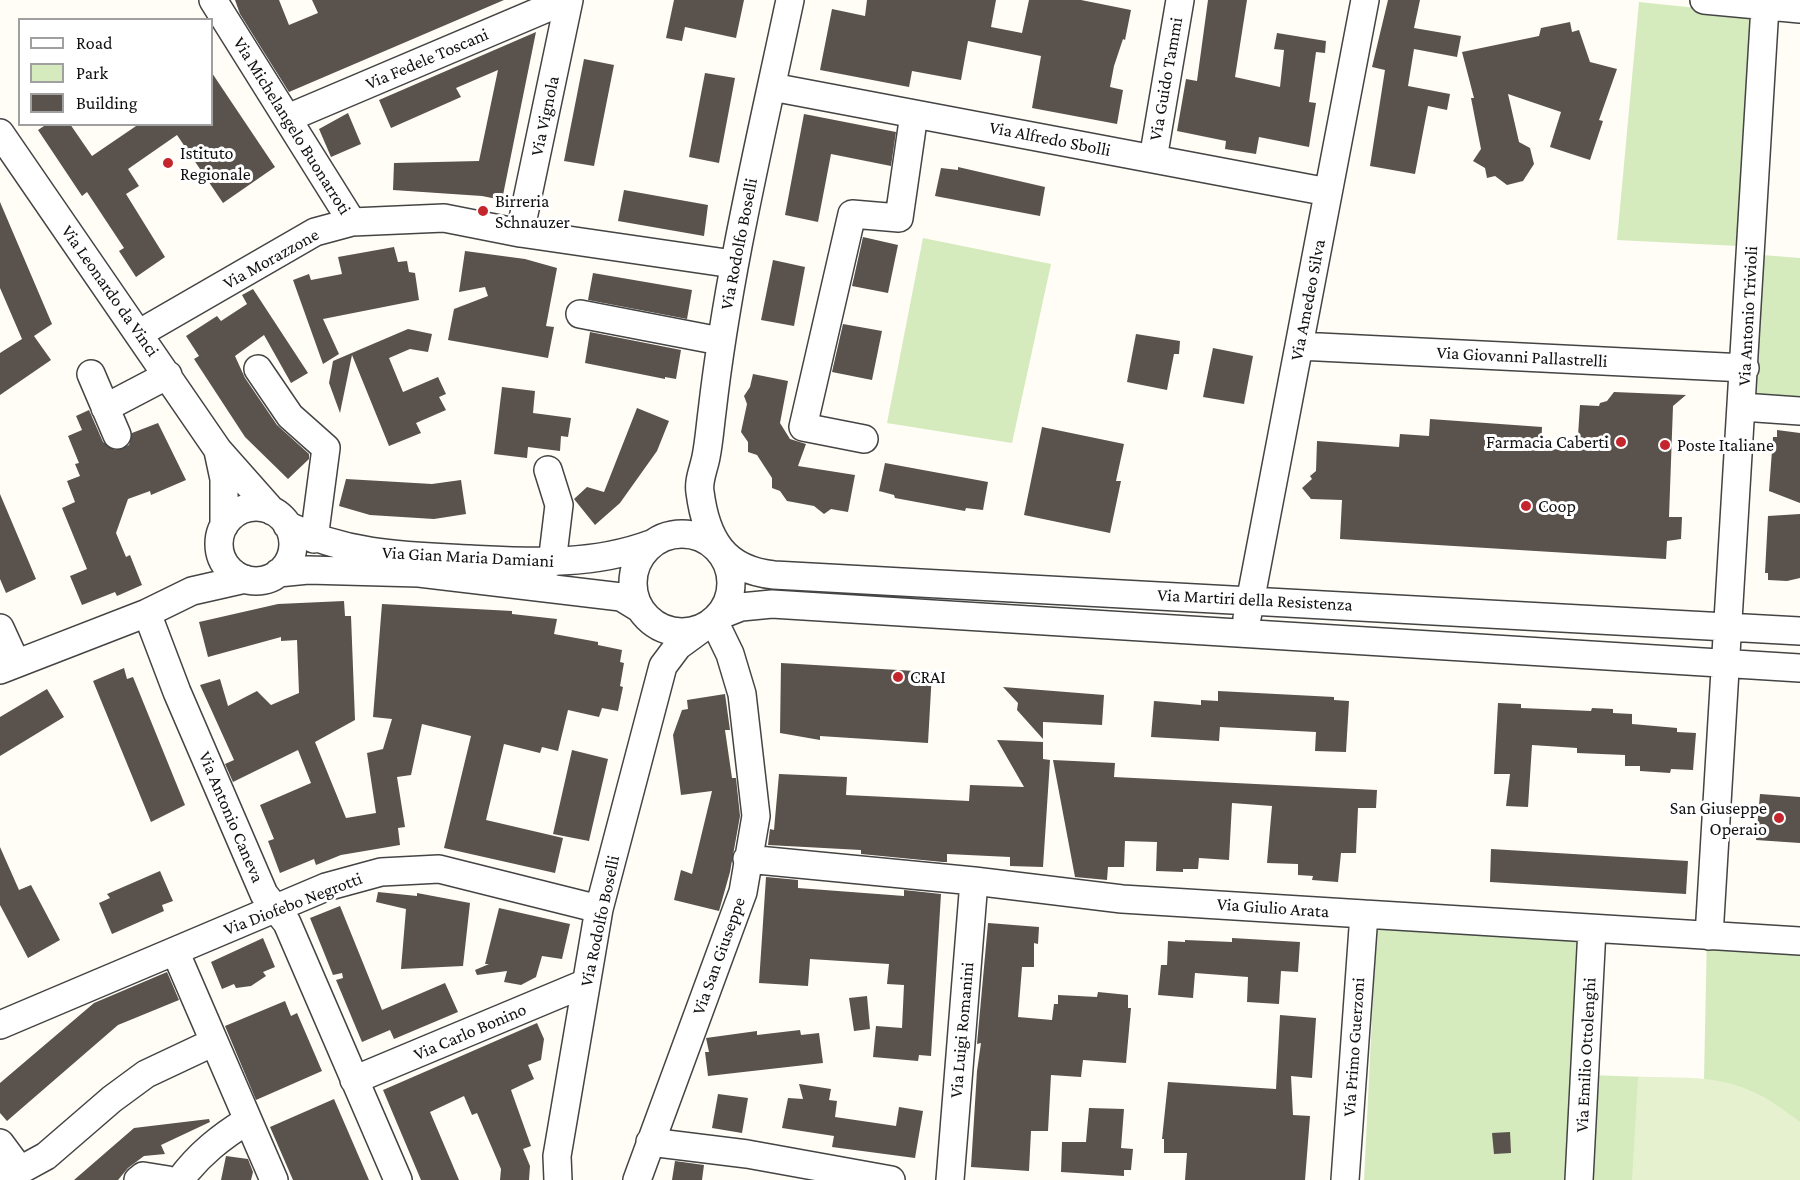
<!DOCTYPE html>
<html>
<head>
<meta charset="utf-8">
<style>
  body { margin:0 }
  #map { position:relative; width:1800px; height:1180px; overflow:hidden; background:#fffdf5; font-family:"Crimson Pro",serif }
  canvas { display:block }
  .legend { position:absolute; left:18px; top:18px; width:195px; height:108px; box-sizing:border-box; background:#fff; border:2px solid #a0a0a0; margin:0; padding:8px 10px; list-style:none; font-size:18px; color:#111 }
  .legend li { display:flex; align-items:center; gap:12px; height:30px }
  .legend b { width:30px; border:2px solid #a0a0a0 }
</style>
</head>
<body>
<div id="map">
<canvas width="1800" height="1180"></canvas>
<ul class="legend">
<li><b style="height:8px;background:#fff"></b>Road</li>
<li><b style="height:16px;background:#d5ebbd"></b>Park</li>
<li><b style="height:16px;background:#5a524d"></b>Building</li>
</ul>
</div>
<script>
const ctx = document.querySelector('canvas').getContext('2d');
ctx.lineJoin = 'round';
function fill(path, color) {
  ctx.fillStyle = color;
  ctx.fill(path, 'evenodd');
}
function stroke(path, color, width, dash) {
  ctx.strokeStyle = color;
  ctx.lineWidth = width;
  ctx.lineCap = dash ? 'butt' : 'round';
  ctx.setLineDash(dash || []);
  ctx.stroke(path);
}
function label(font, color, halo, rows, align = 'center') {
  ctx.font = font + ' "Crimson Pro",serif';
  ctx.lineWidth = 6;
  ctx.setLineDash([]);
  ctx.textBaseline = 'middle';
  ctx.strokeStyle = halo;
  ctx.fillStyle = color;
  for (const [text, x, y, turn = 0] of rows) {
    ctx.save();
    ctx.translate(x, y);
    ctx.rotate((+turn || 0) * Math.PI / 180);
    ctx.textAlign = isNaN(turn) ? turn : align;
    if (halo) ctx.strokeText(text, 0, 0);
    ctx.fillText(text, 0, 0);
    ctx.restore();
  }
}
fill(new Path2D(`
  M1639,2L1754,14L1739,246L1617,240Z
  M923,238L1051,264L1012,443L887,423Z
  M1762,255L1800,258V400L1753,397Z
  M1377,916L1589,926V1075L1704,1079L1707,933L1800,942V1180H1364Z`), '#d5ebbd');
fill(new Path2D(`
  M1638,1077C1674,1078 1715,1075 1749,1090C1767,1097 1784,1110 1800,1122V1180H1632Z`), '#e6f2cf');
fill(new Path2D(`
  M235,0H279L289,25L318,13L312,0H504L289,92L240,14Z
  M674,0H744L736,38L685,27L682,41L666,38Z
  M867,0H996L991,27L1022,33L1029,0H1081L1131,10L1125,40L1123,39L1114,66L1110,87L1123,90L1117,124L1032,108L1041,56L968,41L961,80L912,71L909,87L820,70L832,9L865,16Z
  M1208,0H1247L1235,77L1280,87L1284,50L1274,49L1277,33L1326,41L1325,53L1316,52L1309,102L1316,103L1309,147L1259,137L1256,154L1225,149L1226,141L1177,131L1186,79L1197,81Z
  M1388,0H1420L1414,28L1461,36L1457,57L1414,49L1408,86L1450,94L1447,110L1428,106L1415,174L1370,166L1385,70L1372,67Z
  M1570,22L1572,32L1579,30L1590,62L1617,69L1599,120L1603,121L1590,160L1550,147L1561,112L1508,94L1519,142L1530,148L1534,164L1523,181L1507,185L1495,176L1487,178L1485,168L1473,161L1481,149L1471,98H1474L1462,52L1539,36L1541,28Z
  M536,32L502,200L482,196L393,190L394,163L479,161L498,70L456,88L461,97L391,128L379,100Z
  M584,59L614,65L594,166L564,161Z
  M212,73L275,167L223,203L177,135L128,169L139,186L126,194L165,257L136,277L119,251L124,248L87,192L82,196L38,130L47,124H70L92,156L139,124H212Z
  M705,73L735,78L719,163L689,157Z
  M348,113L361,144L331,157L319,129Z
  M804,114L896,132L891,166L831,154L818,222L785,215Z
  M958,167L1045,187L1040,216L935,196L941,168L958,170Z
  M624,190L708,205L704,236L618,221Z
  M0,202L52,324L34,336L51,360L0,395V353L22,339L0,288Z
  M863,237L898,245L888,293L852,286Z
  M394,247L398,262L407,261L409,272L415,273L419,300L323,319L339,354L323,364L293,280L309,274L311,280L342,274L338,257Z
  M465,251L525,259L557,268L546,326L554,327L548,358L448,340L454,309L488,296L485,287L459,292Z
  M773,260L805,267L794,326L761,320Z
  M593,273L692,290L687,319L588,300Z
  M253,289L308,373L291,383L264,335L235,356L245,378L277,425L309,454V459L288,479L245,437L194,359L199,356L186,336L217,316L221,321L247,304L242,295Z
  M843,324L882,331L872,380L832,372Z
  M408,329L432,334L428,352L410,349L389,358L403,392L438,377L446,394L439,397L446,410L416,423L421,433L389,446L352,355L340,413L329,383L333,361Z
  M590,332L681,350L676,379L665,377V379L585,363Z
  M1136,334L1180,341L1179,354H1174L1167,390L1127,382Z
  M1213,348L1253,356L1244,404L1203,397Z
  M753,374L788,381L780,423L790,439L806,444L798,466L855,475L848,512L831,509L824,514L814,506L787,501L780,491L772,488V478L757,455L748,452V442L741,432L747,404L744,396L750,387Z
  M502,387L535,391L533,413L571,418L568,437L561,436L560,451L528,447L527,458L494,454Z
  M1614,392L1686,395L1673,406L1669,517H1682L1681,539L1667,541L1666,559L1340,539L1342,500L1311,499L1302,488L1312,479L1310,476L1316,471L1317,441L1399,447L1400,434L1429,436L1430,419L1542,427L1541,448L1577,451L1580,405L1599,406L1600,403L1607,401Z
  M637,408L669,421L657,451L620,503L595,525L574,499L587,487L604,492Z
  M89,410L103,442L115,450L129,445L132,433L158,423L186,480L151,495L150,491L128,499L116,533L126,557L130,555L142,585L117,596L115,592L82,605L70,576L87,569L62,508L75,502L67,481L80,476L75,464L79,463L68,436L82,430L76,416Z
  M1042,427L1124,444L1116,481H1121L1110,533L1024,515Z
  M1777,430L1800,433V503L1769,491L1773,437H1777Z
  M885,463L988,482L983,510L966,508L965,511L895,498L894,495L879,491Z
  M346,479L432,484L461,480L466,514L434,519L370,515L339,506Z
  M0,494L36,579L6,593L0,579Z
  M1800,514V578L1787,581L1768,580V573H1765L1768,516Z
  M344,601L345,616H351L355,720L315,742L346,818L376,813L367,753L383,749L392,719L373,717L382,604L512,611V614L557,619L554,634L598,642V645L622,650L620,662L624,663L620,686L623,687L618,711L602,708L599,717L568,710L558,751L542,747L540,753L504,744L486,820L563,838L555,873L444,848L471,736L422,724L411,775L397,777L405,827L398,828L400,845L341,855L316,865L314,859L280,873L268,841L274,839L260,805L311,783L298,750L233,782L225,764L234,760L200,685L220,679L228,706L257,691L271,705L299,693L297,640L281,641V637L208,657L199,622L278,604Z
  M781,663L932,672L928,743L820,736V740L780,733Z
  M124,668L127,679L133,677L185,805L151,822L93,681Z
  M1003,687L1104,695L1102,725L1043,722V739L1017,710L1018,703Z
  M47,689L64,717L0,756V717Z
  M1218,691L1334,697V700L1349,701L1346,752L1315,751L1316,732L1220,727L1219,741L1151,737L1154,701L1201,705V700L1218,701Z
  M725,694L730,730H725L732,778H736L740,816L730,872L719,911L674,900L681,870L692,874L712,791L681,795L673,735L682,710L688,709L687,700Z
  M1498,703L1521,704V708L1591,711L1592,708L1613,709V713L1632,714V724L1677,728V732L1696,733L1693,770L1671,769L1670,773L1640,771V766H1625V755L1577,753V748L1532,745L1528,807L1506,806L1510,774H1494Z
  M997,740L1043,742V759L1050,760L1043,867L1010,866V857L947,854V862H943L861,854V850L768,845L770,829L774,830L779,774L847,777L846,795L969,801L970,785L1024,787Z
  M572,750L608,759L589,841L553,834Z
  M1053,760L1115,763L1114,777L1377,790L1376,808H1358L1356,853H1341L1338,882L1312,880L1313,876L1298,875V864L1267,863L1272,806L1232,803L1229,860L1199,858L1198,869H1183V872L1156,871L1157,842L1125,841L1124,867H1108L1107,880L1075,877Z
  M1760,794L1800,797V843L1756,840Z
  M0,847L19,890L31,885L60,940L28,958L0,905Z
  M1491,849L1688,861L1686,894L1490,882Z
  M160,871L173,901L162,905L164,911L112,934L99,903L110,898L107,894Z
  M766,877L798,880V888L904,896V890L941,894L931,1056L919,1055L918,1061L873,1057L876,1026L902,1028L904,985L887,984L889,964L810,959L808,986L759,983Z
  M378,892L417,896V893L470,903L463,966L401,969L406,909L376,902Z
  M340,906L382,1010L445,983L458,1012L394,1039L390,1030L362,1042L336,980L343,978L342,973L333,975L310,918Z
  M499,908L570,924L562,959L542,956L536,977L521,985L504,982L507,971L477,975L475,970L489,964H485Z
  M988,923L1039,927L1038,944L1034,943V967H1022L1018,1017L1052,1020L1054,1004H1058V995L1097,997L1098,992L1128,995V1008H1131L1126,1063L1083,1060L1081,1077L1051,1075L1048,1131H1031L1029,1171L971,1167L977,1071L981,1043L977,1044Z
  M263,938L275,967L263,972L266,976L251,986L236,988L234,984L222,989L211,962Z
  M1232,938L1300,942L1298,972L1281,971L1279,1004L1247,1002L1248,977L1195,973L1193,998L1158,995L1161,965H1167L1168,941L1185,942V940L1232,942Z
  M167,972L179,1000L118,1025L7,1121L0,1113V1083L94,1003Z
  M867,996L870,1029L854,1031L849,998Z
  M285,1001L291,1016L297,1013L322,1071L256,1100L225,1026Z
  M1280,1015L1316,1018L1312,1078L1291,1076L1293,1115L1310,1116L1305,1180H1185L1187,1153H1164V1139H1162L1168,1082L1276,1089Z
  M537,1023L544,1039L541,1060L528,1065L534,1079L511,1090L531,1146L523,1149L530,1166L529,1180H500L501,1169L477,1113L472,1115L464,1096L430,1112L459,1180H421L383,1090Z
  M800,1030L801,1035L819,1033L823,1063L708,1076L705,1052H709L706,1038L757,1031V1035Z
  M799,1084L831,1089L829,1100L837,1101L835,1117L896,1126L899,1107L923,1111L915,1158L832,1147L834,1136L782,1128L788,1098L803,1099Z
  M718,1094L748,1098L742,1133L712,1128Z
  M334,1099L369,1180H293L270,1127Z
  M1089,1108L1124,1109L1121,1148L1133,1149L1131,1170H1124V1176L1061,1172L1062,1142H1086Z
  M209,1119L210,1122L161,1145L165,1154L144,1156L128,1168L118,1180H74L134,1128Z
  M1510,1132L1511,1153L1494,1154L1492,1133Z
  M226,1156L248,1159L253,1172L251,1180H221Z
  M675,1161L704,1165L702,1180H672Z`), '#5a524d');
const minor = new Path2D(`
  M213,0L352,222
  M790,0C761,137 728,272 712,412C710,427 709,442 706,457C704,468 698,481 700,492C706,539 724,570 774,575L1800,631
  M1704,0L1800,9
  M772,87L1328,192
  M288,118L566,0
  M0,133L218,450L272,511
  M1153,159L1180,0
  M520,233L569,0
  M580,314L720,341
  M140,333L315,232L352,222L444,218L520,233L733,264
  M1299,346L1745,368
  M258,369L290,416L326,448L314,539
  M91,374L117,435
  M1742,407L1800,411
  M105,408L168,375
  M864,439L803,427L852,214L899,218L914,114
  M218,451L224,479V526
  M548,470L559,505L552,563
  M219 544a37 37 0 1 1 74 0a37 37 0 1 1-74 0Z
  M287,525C346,555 406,556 470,559C532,562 592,566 651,544
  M633 583a49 49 0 1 1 98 0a49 49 0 1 1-98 0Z
  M278,573L308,570L419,573L621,597L639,608
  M147,613L177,692L264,894L287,923L398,1180
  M718,616L741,607L772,604L1800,668
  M1247,618L1365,0
  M0,628L16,663
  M0,670L147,613L192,591L245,579
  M747,859L974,881L1122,899L1800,941
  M1709,936L1765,6
  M175,951L274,1180
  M0,1025L326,887L381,872L439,869L599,909
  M354,1080L586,983
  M650,1142L747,1154L891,1180
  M0,1143L20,1170
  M2,1180L46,1156L112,1099L146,1074L214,1042
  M138,1180L143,1176L168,1180
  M180,1180C199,1154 221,1137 248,1120
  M558,1180L557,1156L599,909L663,666L678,646L704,627
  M637,1180L743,892L756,816L742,694L730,654L714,621
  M950,1180L974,881
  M1345,1180L1364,914
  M1579,1180L1592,929`);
stroke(minor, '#444', 30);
stroke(minor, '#fff', 27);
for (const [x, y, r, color] of [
  [168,163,6,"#c4262e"],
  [483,211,6,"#c4262e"],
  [1621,442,6,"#c4262e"],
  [1665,445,6,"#c4262e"],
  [1526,506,6,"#c4262e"],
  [898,677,6,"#c4262e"],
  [1779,818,6,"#c4262e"]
]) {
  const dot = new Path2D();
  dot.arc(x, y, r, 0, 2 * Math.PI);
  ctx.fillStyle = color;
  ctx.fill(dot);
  stroke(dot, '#fff', 2);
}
label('18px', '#111', '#fff', [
  ["Via Fedele Toscani",427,59,-23],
  ["Via Guido Tammi",1166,79,-80],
  ["Via Vignola",545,116,-78],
  ["Via Michelangelo Buonarroti",292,126,58],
  ["Via Alfredo Sbolli",1050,139,11],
  ["Via Rodolfo Boselli",739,244,-79],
  ["Via Morazzone",271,259,-29],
  ["Via Leonardo da Vinci",110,291,55],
  ["Via Amedeo Silva",1308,300,-79],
  ["Via Antonio Trivioli",1748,316,-87],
  ["Via Giovanni Pallastrelli",1522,357,3],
  ["Via Gian Maria Damiani",468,557,3],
  ["Via Martiri della Resistenza",1255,600,3],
  ["Via Antonio Caneva",231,817,67],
  ["Via Diofebo Negrotti",293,904,-21],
  ["Via Giulio Arata",1273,908,4],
  ["Via Rodolfo Boselli",600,921,-78],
  ["Via San Giuseppe",719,956,-70],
  ["Via Luigi Romanini",962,1030,-85],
  ["Via Carlo Bonino",470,1032,-23],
  ["Via Primo Guerzoni",1354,1047,-86],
  ["Via Emilio Ottolenghi",1586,1055,-87]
]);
label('18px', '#111', '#fff', [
  ["Istituto",180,153],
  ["Regionale",180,174],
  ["Birreria",495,201],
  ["Schnauzer",495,222],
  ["Farmacia Caberti",1609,442,"right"],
  ["Poste Italiane",1677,445],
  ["Coop",1538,506],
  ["CRAI",910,677],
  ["San Giuseppe",1767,808,"right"],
  ["Operaio",1767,829,"right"]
], 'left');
</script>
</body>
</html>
